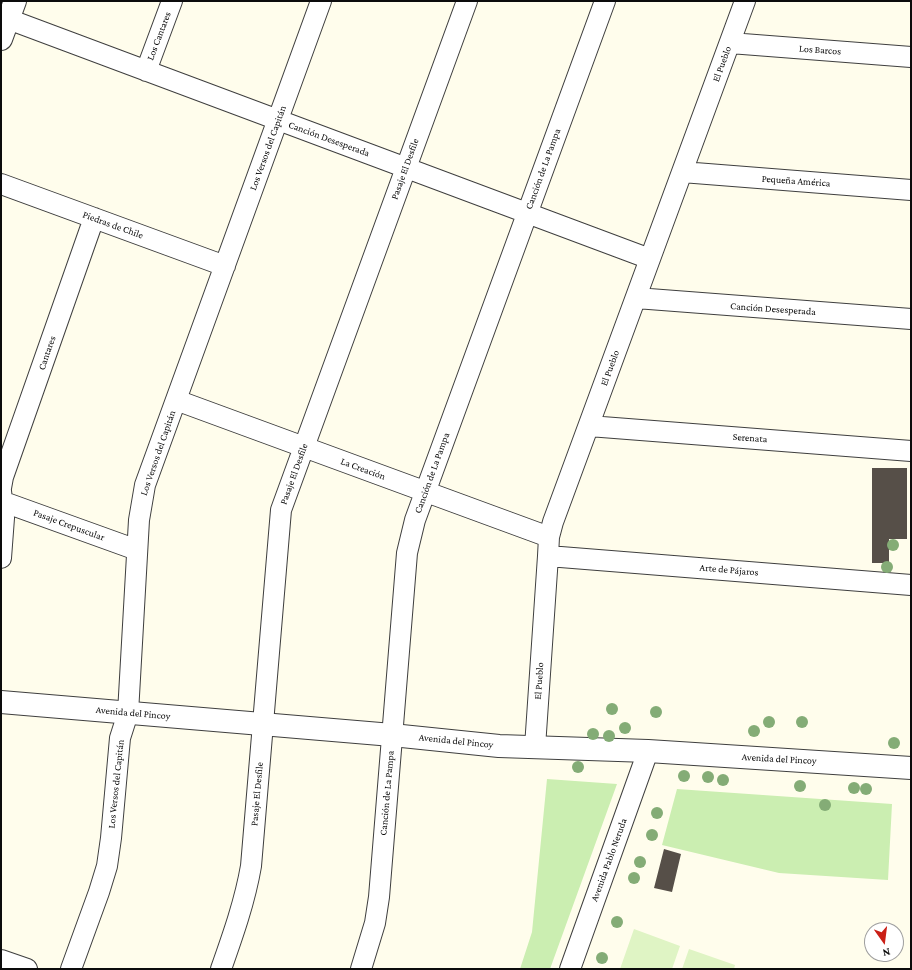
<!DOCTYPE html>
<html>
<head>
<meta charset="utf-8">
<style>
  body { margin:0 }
  #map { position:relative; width:912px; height:970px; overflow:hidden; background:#fffdec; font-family:"Crimson Pro",serif }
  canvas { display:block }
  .frame { position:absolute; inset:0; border:2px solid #0c0c0c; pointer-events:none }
  .north { position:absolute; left:864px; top:922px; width:40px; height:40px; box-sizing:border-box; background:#fff; border:1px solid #9e9e9e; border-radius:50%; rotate:166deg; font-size:11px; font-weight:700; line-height:16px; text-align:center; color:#0c0c0c }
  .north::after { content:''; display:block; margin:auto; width:14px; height:18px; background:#ca1f16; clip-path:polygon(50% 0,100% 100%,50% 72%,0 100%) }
</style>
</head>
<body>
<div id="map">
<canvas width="912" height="970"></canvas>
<div class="frame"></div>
<div class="north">N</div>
</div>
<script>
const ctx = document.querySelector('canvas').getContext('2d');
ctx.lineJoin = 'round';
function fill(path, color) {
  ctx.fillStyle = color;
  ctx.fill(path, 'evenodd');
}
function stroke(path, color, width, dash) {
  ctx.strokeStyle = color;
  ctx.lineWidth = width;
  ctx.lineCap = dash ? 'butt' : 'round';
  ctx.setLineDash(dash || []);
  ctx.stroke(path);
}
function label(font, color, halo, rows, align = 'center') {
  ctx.font = font + ' "Crimson Pro",serif';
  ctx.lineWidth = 4;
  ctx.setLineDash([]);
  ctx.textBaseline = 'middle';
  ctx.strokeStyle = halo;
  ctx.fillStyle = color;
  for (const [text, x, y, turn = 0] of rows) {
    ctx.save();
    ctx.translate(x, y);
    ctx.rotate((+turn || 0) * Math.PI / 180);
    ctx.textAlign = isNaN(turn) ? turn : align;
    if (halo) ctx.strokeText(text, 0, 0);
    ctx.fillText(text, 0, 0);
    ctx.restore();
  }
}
fill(new Path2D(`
  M547,779L617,784L550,969H520L532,932Z
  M677,789L892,804L888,880L779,873L662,845Z`), '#cbeeb1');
fill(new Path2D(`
  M634,929L680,946L672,969H620Z
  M689,949L735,965L734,969H682Z`), '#dff4c4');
fill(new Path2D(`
  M872,468H907V539H889V563H872Z
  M664,849L681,854L672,892L654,888Z`), '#564f48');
const minor = new Path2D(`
  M8,19L650,259
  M730,43L911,57
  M146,71L172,1
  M682,172L911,190
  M1,184L225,266
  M636,298L911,319
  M176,400L549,537
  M589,426L911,451
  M1,488L3,477L94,218
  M1,491L4,518L1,558
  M1,501L137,550
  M548,556L911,585
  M535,747L548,556L549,537L553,522L745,1
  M1,960L27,969
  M71,969L99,892L107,866L111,838L120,738L128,713L139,520L145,485L321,1
  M221,969C233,935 245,901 251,866L281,510L467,1
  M361,969L375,923L379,897L407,553L415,520L605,1
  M570,969L648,751`);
const tertiary = new Path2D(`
  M1,39L15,1
  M1,702L392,735L499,746L648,751L911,768`);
stroke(minor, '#3f3f3f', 22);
stroke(tertiary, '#3f3f3f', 24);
stroke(minor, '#fff', 20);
stroke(tertiary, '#fff', 22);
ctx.fillStyle = '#84ac76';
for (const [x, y] of [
  [893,545],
  [887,567],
  [612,709],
  [656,712],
  [769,722],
  [802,722],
  [625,728],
  [754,731],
  [593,734],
  [609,736],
  [894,743],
  [578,767],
  [684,776],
  [708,777],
  [723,780],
  [800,786],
  [854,788],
  [866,789],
  [825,805],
  [657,813],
  [652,835],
  [640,862],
  [634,878],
  [617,922],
  [602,958]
]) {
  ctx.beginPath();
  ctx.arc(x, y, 6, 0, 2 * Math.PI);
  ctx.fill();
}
label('10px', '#0c0c0c', '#fff', [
  ["Los Cantares",159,36,-69],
  ["Los Barcos",820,50,4],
  ["El Pueblo",722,64,-70],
  ["Canción Desesperada",329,139,20],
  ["Los Versos del Capitán",268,148,-70],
  ["Pasaje El Desfile",405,169,-70],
  ["Canción de La Pampa",543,169,-70],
  ["Pequeña América",796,181,4],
  ["Piedras de Chile",113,225,20],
  ["Canción Desesperada",773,309,4],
  ["Cantares",47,353,-71],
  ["El Pueblo",610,368,-70],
  ["Serenata",750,438,4],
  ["Los Versos del Capitán",158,453,-71],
  ["La Creación",363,469,20],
  ["Canción de La Pampa",432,473,-70],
  ["Pasaje El Desfile",294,474,-70],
  ["Pasaje Crepuscular",69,525,20],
  ["Arte de Pájaros",729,570,5],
  ["El Pueblo",539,681,-86],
  ["Avenida del Pincoy",133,713,5],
  ["Avenida del Pincoy",456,741,6],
  ["Avenida del Pincoy",779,759,3],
  ["Los Versos del Capitán",116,784,-84],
  ["Canción de La Pampa",387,793,-85],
  ["Pasaje El Desfile",257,794,-85],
  ["Avenida Pablo Neruda",609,860,-70]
]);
</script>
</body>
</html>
